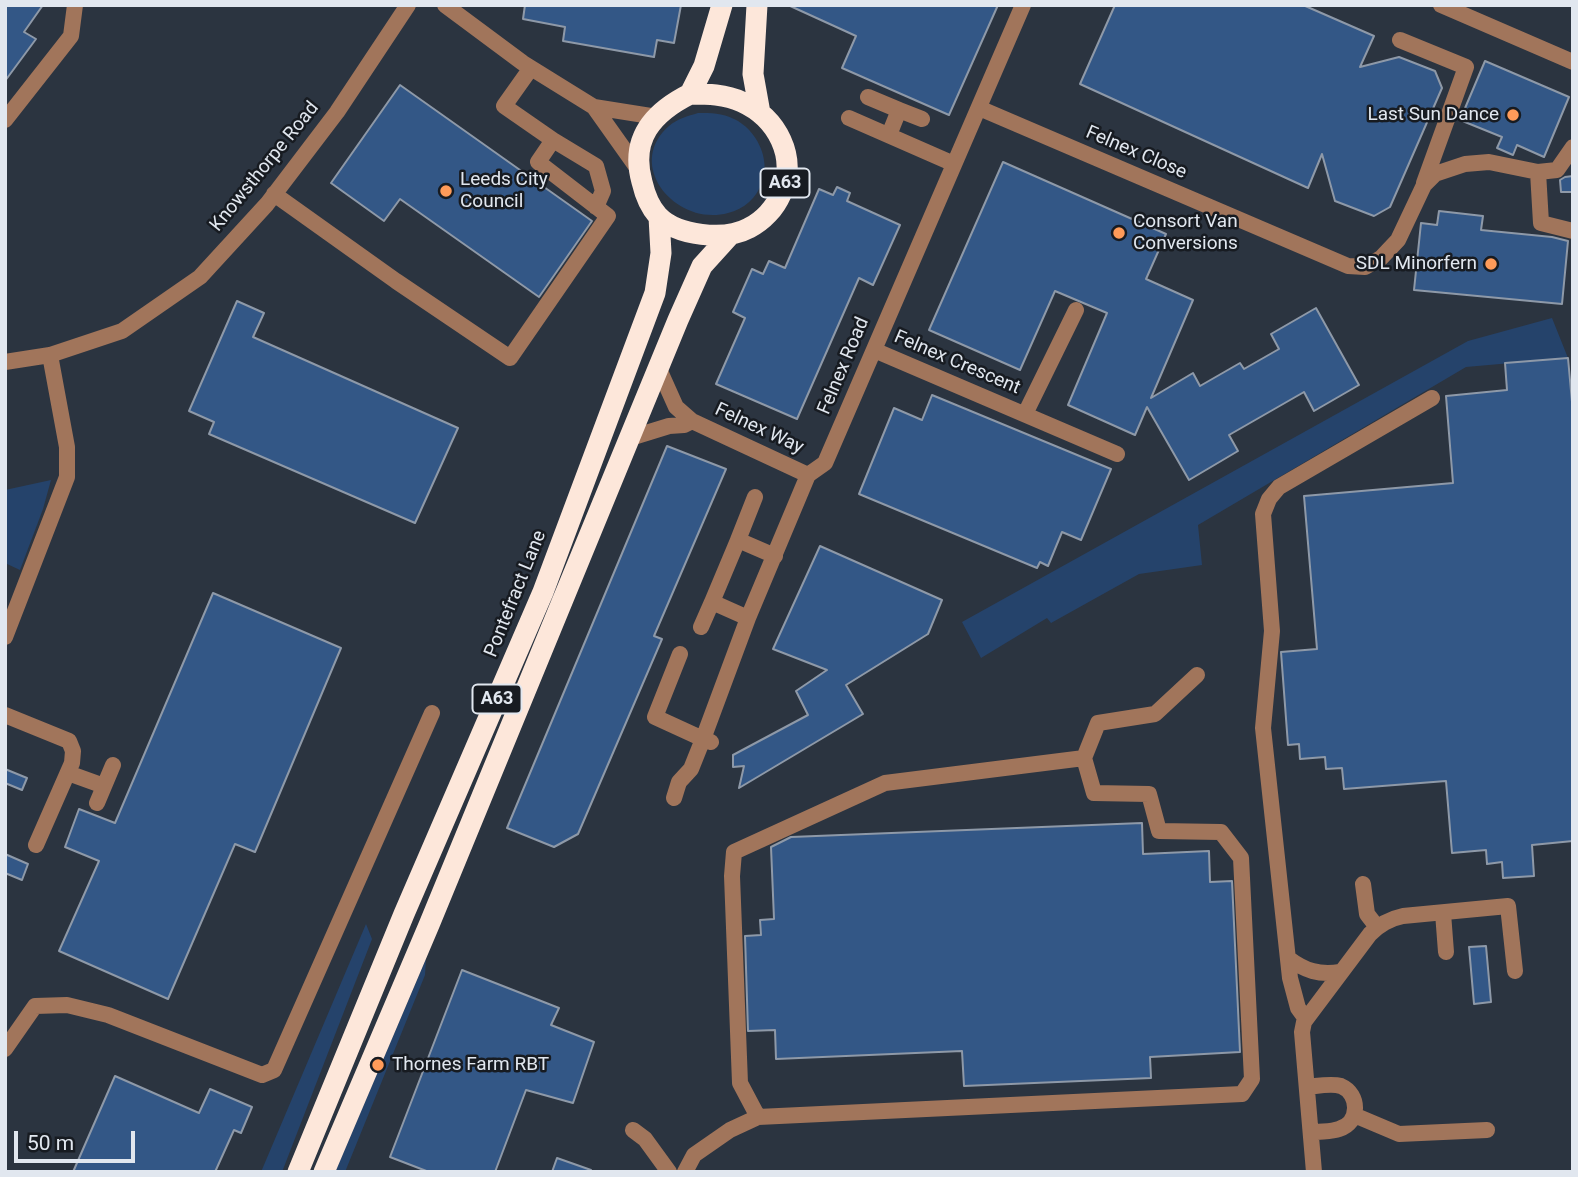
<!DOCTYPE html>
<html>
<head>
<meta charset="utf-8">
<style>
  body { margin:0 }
  #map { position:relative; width:1578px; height:1177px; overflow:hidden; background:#2b3440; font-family:Roboto,sans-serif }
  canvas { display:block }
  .frame { position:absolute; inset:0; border:7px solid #e1e7ef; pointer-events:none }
  .scale { position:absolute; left:14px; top:1131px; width:121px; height:32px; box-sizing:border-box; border:4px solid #e1e7ef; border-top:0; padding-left:9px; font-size:21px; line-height:24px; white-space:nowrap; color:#e1e7ef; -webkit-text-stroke:5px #171b21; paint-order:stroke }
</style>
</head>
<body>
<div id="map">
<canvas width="1578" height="1177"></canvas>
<div class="frame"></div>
<div class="scale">50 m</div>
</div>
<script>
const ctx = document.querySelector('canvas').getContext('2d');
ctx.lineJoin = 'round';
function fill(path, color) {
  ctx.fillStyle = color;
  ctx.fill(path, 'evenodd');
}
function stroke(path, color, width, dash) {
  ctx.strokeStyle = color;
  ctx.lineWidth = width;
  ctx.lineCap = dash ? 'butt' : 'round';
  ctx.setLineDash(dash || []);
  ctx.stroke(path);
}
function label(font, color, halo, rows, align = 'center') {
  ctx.font = font + ' Roboto,sans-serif';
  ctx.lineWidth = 5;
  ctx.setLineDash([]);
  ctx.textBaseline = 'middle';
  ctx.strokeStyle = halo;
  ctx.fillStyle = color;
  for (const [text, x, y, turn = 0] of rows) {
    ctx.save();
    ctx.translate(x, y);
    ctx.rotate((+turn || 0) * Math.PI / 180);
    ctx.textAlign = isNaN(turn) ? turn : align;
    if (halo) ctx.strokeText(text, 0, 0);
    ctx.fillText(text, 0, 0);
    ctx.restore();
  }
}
fill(new Path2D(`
  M698,113C711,113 722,113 734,119C756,129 771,159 762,182C757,198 744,209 728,213C676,227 624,165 669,126C677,119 688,116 698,113Z
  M1552,318L1568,358L1466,367L1198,525L1202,565L1139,574L1051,623L1047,618L981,658L962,622L1468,341Z
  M51,480L43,509L20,570L5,563V490Z
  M366,924L372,939L282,1172H261Z
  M426,959L425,975L345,1172H335Z`), '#25436b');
const building = new Path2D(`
  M5,5H43L24,32L36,39L5,81Z
  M525,5H681L674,43L657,40L654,57L563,41L565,27L523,19Z
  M788,5H998L949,115L842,68L856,36Z
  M1115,5H1303L1374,36L1360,67L1399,57L1435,71L1442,88L1390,207L1374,216L1335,201L1322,154L1308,188L1080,84Z
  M1485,61L1569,97L1544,157L1517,145L1513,155L1497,148L1502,137L1460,120Z
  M400,85L592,221L539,297L400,199L384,221L331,183Z
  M1003,162L1166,234L1146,279L1193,300L1151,398L1193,373L1200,386L1240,363L1244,369L1279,349L1271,334L1316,308L1359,385L1314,411L1304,392L1229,435L1238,451L1189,480L1147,407L1135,435L1068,405L1107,313L1055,291L1020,370L929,330Z
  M1573,176V192H1561L1560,180L1565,177Z
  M837,187L850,193L847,201L900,225L873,285L859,278L797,419L716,384L745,318L733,312L752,269L763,274L769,261L785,268L819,189L833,195Z
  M1439,211L1483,216L1481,230L1552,237L1568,241L1562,304L1414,290L1421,223L1437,225Z
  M237,301L264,313L253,337L458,428L415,523L209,434L214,422L189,411Z
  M1568,358L1573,413V841L1532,845L1534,876L1503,878L1502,862L1487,864L1486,850L1452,853L1446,781L1344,789L1342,768L1326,769L1325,757L1300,759L1299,744L1288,745L1281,652L1317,649L1304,496L1453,483L1446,396L1507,390L1505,363Z
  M932,395L1111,469L1081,540L1062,532L1048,566L1040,562L1037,568L859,494L894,408L922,420Z
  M667,446L726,469L654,636L662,639L578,834L554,847L507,828Z
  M820,546L942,600L928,634L846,685L863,714L739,788L744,766L733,767V755L808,715L796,691L827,670L773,649Z
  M213,593L341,648L255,852L235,844L168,999L59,951L99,861L65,847L79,809L115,823Z
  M5,769L27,778L22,790L5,783Z
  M1142,823L1143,854L1209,851L1210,882L1232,881L1240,1052L1150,1057L1151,1078L964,1086L962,1051L776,1059L775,1030L748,1031L745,936L761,935L760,920L774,919L771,847L791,837Z
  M5,854L28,864L22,880L5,873Z
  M1486,946L1491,1002L1474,1004L1469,947Z
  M462,970L559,1008L551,1025L594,1042L573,1103L526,1090L495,1172H429L390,1157Z
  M115,1076L199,1113L210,1089L252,1107L241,1133L234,1130L215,1172H73Z
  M557,1158L591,1170V1172H552Z`);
fill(building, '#335786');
stroke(building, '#8e99a8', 2);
stroke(new Path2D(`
  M445,5L523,63L594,107L638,169
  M1441,5L1573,62
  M1400,40L1466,67L1424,183
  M868,97L899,110
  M594,107L657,117
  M979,108L1348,266L1365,267L1381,258L1398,240L1424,185L1435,174L1465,164L1489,162L1538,172L1557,170L1573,147
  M849,118L954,164
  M5,120L71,36L75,5
  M889,135L899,110L922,119
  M553,140L596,166L603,191L596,207
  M1538,172L1541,223L1573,231
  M274,194L396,281L510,358L608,216L538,162L553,140L504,106L531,68
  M874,350L1117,454
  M5,362L50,355L122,331L200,277L267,204L337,112L408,5
  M659,369L676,407L692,421L808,475
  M1025,414L1076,310
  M630,438L669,426L684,425L692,421
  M738,540L755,497
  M748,618L712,602L738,540L775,556
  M701,627L712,602
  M5,637L67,477V447L50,355
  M680,654L655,717L703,739L748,618L808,475L825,463L1023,5
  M5,715L69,741L73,751L72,763L36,845
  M1084,758L1098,723L1155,714L1197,675
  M68,773L104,786
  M674,798L679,782L691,769L703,739L711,742
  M97,803L113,765
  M1363,884L1367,914L1377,927
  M1443,913L1446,952
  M1288,958C1305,971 1319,975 1340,972
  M1306,1019L1298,1008L1290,978L1263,728L1272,631L1263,514L1269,499L1279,487L1432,398
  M5,1049L35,1006L67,1005L108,1015L262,1075L274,1070L432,713
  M1307,1087C1318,1086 1331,1083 1341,1086C1360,1094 1360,1123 1339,1129C1331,1132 1320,1131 1311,1133
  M1354,1115L1399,1134L1487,1130
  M633,1130L645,1139L669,1172
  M685,1172L694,1155L730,1130L758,1117L1242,1094L1252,1079L1241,858L1221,832L1159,831L1149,794L1094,793L1084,758L885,783L734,852L732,876L740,1083L758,1117
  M1314,1172L1302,1032L1304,1022L1370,934C1380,924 1389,919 1403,916L1508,906L1515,971`), '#a1755b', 16);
stroke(new Path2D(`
  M757,5L753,74L760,113
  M690,94C707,94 725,94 742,102C777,118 798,157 781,194C775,208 763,221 749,228C725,241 677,236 658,216C649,206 645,195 642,182C630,139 652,113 690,94Z
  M690,94L704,66L722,5
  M298,1172L404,914L543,592L655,293L661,253L659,217
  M324,1172L429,925L678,320L702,266L731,234`), '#fde7da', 21);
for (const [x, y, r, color] of [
  [1513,115,7,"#ff9b59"],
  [446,191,7,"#ff9b59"],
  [1119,233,7,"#ff9b59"],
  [1491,264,7,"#ff9b59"],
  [378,1065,7,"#ff9b59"]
]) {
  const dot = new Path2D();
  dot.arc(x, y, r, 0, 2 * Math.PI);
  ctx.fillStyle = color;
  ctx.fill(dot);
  stroke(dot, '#171b21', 2.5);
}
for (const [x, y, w] of [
  [785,183,49],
  [497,699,49]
]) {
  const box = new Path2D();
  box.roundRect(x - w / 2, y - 14.5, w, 29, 5);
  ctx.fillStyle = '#171b21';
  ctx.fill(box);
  stroke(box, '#e1e7ef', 2);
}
label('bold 18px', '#e1e7ef', null, [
  ["A63",785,183],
  ["A63",497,699]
]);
label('19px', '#e1e7ef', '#171b21', [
  ["Last Sun Dance",1499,115,"right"],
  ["Leeds City",460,180],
  ["Council",460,202],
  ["Consort Van",1133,222],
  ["Conversions",1133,244],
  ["SDL Minorfern",1477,264,"right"],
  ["Thornes Farm RBT",392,1065]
], 'left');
label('19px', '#e1e7ef', '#171b21', [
  ["Felnex Close",1136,153,23],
  ["Knowsthorpe Road",265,167,-51],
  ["Felnex Crescent",957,363,23],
  ["Felnex Road",844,366,-67],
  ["Felnex Way",759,429,25],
  ["Pontefract Lane",516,594,-68]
]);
</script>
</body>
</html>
